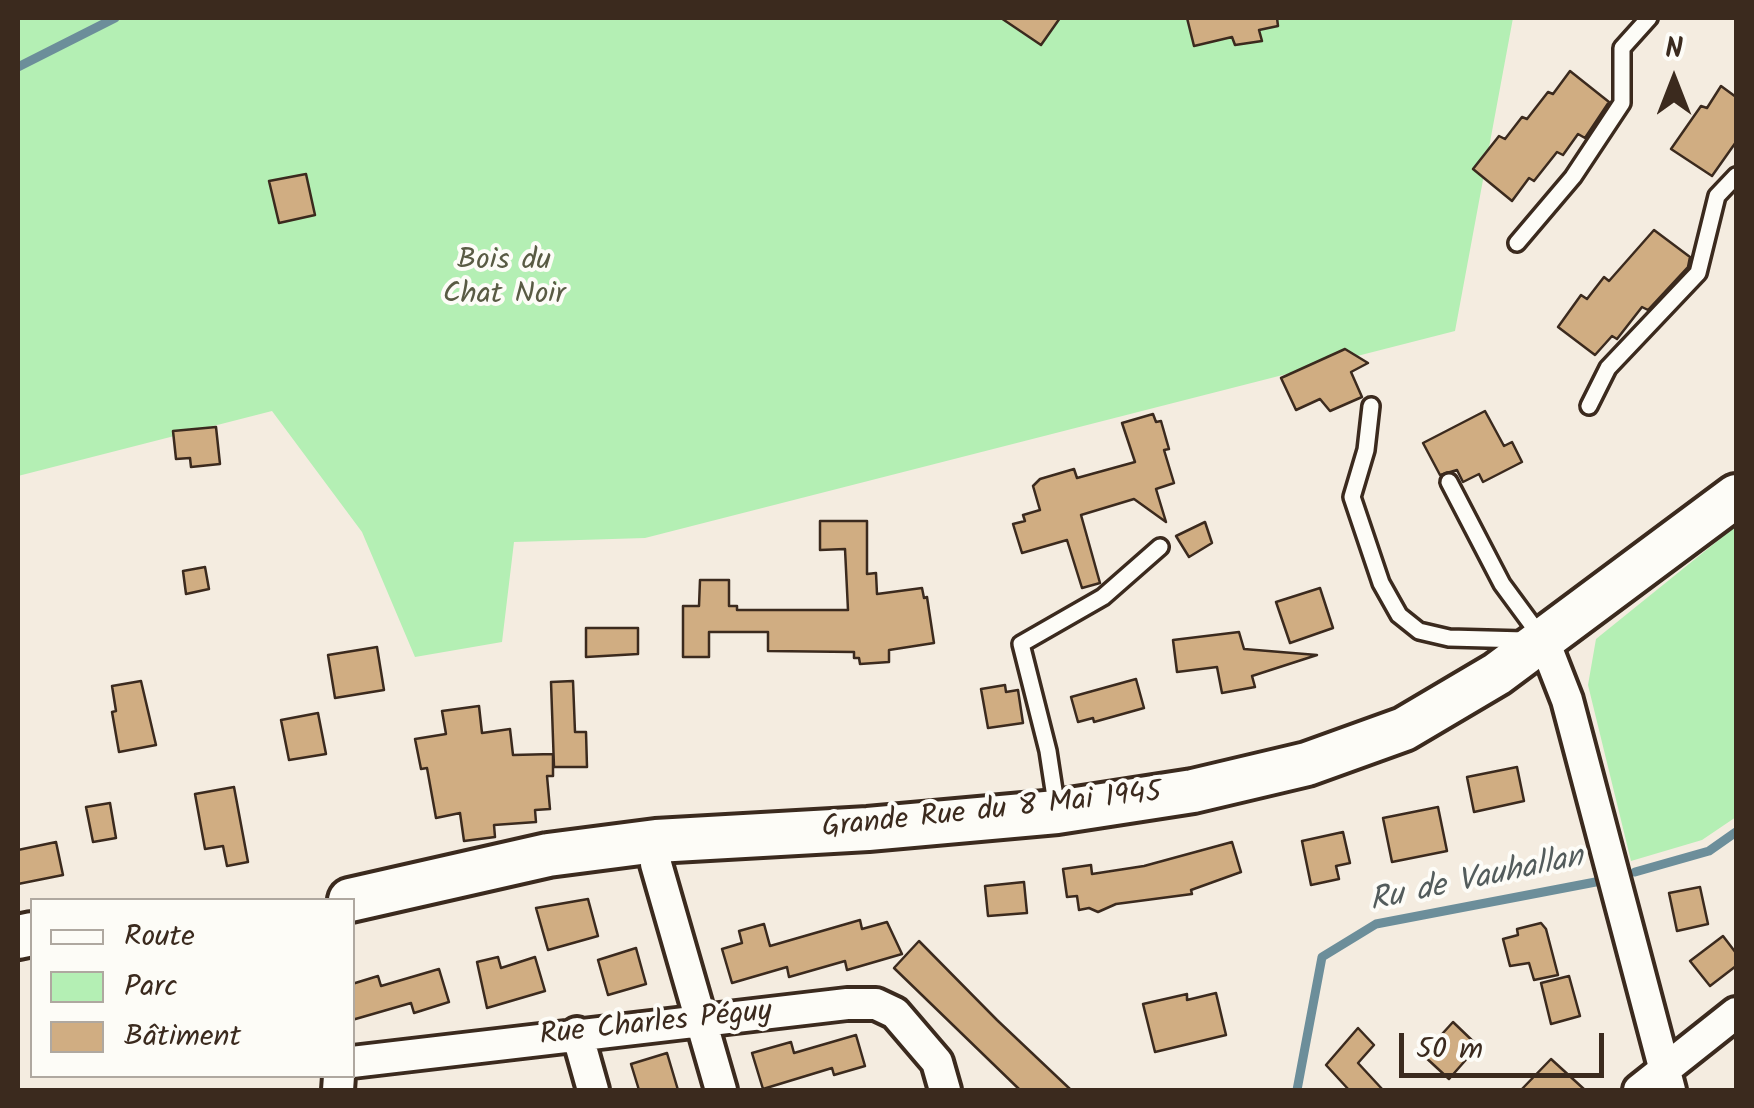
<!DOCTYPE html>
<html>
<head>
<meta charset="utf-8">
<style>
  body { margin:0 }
  #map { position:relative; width:1754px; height:1108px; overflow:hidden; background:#f4ece0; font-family:Kalam,sans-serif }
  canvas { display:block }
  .frame { position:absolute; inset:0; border:20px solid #3b2a1e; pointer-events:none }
  .legend { position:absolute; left:30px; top:898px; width:325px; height:180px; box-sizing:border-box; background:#fdfcf7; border:2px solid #afa8a0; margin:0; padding:12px 18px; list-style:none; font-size:30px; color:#3b2a1e }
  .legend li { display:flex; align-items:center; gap:20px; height:50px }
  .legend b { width:50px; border:2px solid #afa8a0 }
  .north { position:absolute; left:1624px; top:30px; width:100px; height:100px; -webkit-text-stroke:8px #fdfcf7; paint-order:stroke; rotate:0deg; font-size:28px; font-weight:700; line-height:40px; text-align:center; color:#3b2a1e }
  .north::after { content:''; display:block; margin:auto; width:35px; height:45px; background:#3b2a1e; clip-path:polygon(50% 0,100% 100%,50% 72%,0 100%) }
  .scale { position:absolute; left:1399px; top:1033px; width:205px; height:45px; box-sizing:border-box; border:5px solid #3b2a1e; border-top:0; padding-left:12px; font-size:30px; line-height:35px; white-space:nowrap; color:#3b2a1e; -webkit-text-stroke:8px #fdfcf7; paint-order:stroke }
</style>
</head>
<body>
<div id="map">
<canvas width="1754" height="1108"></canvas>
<div class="frame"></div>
<ul class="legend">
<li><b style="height:12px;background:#fdfcf7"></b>Route</li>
<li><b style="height:28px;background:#b4efb4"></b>Parc</li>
<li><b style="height:28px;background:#d0ad82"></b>Bâtiment</li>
</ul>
<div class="north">N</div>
<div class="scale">50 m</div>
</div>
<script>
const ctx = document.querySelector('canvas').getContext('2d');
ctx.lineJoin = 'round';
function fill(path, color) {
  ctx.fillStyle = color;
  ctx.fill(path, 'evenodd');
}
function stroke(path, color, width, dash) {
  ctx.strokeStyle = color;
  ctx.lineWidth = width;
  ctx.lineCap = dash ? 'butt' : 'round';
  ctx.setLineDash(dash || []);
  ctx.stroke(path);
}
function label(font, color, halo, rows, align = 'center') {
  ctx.font = font + ' Kalam,sans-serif';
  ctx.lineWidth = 8;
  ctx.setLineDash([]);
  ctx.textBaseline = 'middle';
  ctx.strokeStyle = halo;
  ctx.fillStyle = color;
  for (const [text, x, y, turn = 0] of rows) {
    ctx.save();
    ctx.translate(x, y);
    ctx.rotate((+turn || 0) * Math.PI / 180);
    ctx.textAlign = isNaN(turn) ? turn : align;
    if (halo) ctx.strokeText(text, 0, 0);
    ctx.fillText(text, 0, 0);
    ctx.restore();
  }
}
fill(new Path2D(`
  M18,18H1513L1455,331L645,538L514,542L502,642L415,657L362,532L272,411L18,476Z
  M1736,526V817L1702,840L1631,861L1588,685L1596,639Z`), '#b4efb4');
stroke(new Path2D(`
  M18,67L115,18
  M1635,872L1709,851L1736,832
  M1297,1090L1322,957L1376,924L1606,880`), '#6c8e9a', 9);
const building = new Path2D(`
  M1001,18H1060L1041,45Z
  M1187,18H1277L1278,26L1259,30L1262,41L1235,45L1232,37L1194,46Z
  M1570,71L1609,102L1585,138L1578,134L1563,155L1557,152L1534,181L1529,178L1512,201L1473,169L1499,136L1505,139L1522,117L1527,119L1548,92L1553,94Z
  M1721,86L1736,97V142L1712,176L1671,149L1701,106L1707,108Z
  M306,174L315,215L279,223L269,181Z
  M1654,230L1690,257L1688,267L1648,310L1642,307L1617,339L1612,336L1595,355L1558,327L1581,295L1587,299L1604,277L1609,281Z
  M1345,349L1368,363L1351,372L1362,397L1330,411L1320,399L1296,410L1281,378Z
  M1485,411L1504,446L1512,442L1522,462L1483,482L1479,474L1463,482L1457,470L1440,475L1423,443Z
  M1153,414L1156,422L1161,421L1169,449L1164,450L1174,483L1156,489L1166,522L1134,499L1081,515L1100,583L1082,588L1067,540L1022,553L1013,524L1025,521L1023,515L1040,510L1033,486L1040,479L1074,469L1077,478L1135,462L1122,423Z
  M216,427L220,464L191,467L190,458L176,459L173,431Z
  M820,521H867V574L876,573L877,594L922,588L924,598L927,597L934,643L889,650V662L860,664L859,658H854V652L768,651V632H709V657H683V606H699L700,580H729V606H737V610H848L845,549L820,550Z
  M1205,522L1212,543L1189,557L1176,536Z
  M205,567L209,589L186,594L183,571Z
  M1320,588L1333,628L1290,643L1276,602Z
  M586,628H638V654L586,657Z
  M1239,632L1244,649L1317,655L1252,676L1255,687L1222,693L1217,667L1177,672L1173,640Z
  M377,647L384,690L335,698L328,655Z
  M1136,679L1144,708L1094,722L1093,718L1078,722L1071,697Z
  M141,681L156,745L119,752L112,712L116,711L112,686Z
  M573,681L575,732H586L587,767H554L551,682Z
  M1005,685L1006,692L1018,690L1023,723L988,728L981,689Z
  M479,706L482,733L510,729L513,755L553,754V776H547L550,809L535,810L536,822L494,825L495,837L464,841L460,813L436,818L427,768L421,769L415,739L446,734L442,711Z
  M318,713L326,754L289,760L281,720Z
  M1517,767L1524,801L1474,812L1467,777Z
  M234,787L248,862L227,866L223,846L205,849L195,794Z
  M110,803L116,838L93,842L86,807Z
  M1438,807L1447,851L1392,862L1383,818Z
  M1343,832L1350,863L1336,866L1339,879L1311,885L1302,841Z
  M56,842L63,875L18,884V850Z
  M1232,842L1241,872L1191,890L1192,894L1116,904L1098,912L1089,908L1079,910L1077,896L1067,897L1063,869L1091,865L1092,874L1144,866Z
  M1024,882L1027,913L988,916L985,886Z
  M1700,887L1708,924L1677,931L1669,893Z
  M588,899L598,936L548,950L536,908Z
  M860,920L862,929L887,922L902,954L847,970L845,961L789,977L787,967L732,983L722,949L742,943L739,931L764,924L770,946Z
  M1541,923L1546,929L1558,975L1534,980L1529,963L1510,966L1503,939L1518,935L1517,929Z
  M1723,936L1736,953V966L1710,986L1690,961Z
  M919,941L997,1020L1071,1090H1020L894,968Z
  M636,948L646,984L608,995L598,960Z
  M498,957L501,968L535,957L545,991L487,1008L477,962Z
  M439,969L449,1002L414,1013L411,1003L352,1020V984L378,976L381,986Z
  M1569,976L1580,1016L1551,1024L1541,983Z
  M1216,993L1226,1035L1155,1052L1143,1004L1187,994V1000Z
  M1453,1022L1478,1046L1449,1079L1423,1055Z
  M1358,1028L1374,1045L1358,1063L1383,1090H1349L1326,1065Z
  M856,1035L865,1066L834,1075L832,1068L763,1089L752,1053L791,1042L794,1053Z
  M667,1053L678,1090H639L631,1064Z
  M1551,1059L1585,1090H1521Z`);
fill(building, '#d0ad82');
stroke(building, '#3b2a1e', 2.5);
const lane = new Path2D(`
  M1517,243L1573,177L1622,103V48L1649,18
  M1371,406L1366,450L1352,497L1381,583L1399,615L1419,631L1449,638L1525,640
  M1589,406L1608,368L1698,273L1717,196L1736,176
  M1449,482L1502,584L1541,637
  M1057,810L1048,751L1021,644L1103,597L1160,547`);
const street = new Path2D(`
  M1544,641L1567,700L1670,1090
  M656,841V864L721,1090
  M577,1033L593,1090
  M352,1062L847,1004H876L895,1013L937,1062L945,1090
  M338,1090L339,1076
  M1639,1090L1736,1013`);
const secondary = new Path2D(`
  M350,900L548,855L656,841L868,829L1057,812L1193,791L1307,764L1404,729L1497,674L1736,496
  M18,937L32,934`);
stroke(lane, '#3b2a1e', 22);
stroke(street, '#3b2a1e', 38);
stroke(secondary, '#3b2a1e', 50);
stroke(lane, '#fdfcf7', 15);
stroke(street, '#fdfcf7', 30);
stroke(secondary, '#fdfcf7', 42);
label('30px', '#595b44', '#fdfcf7', [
  ["Bois du",504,263],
  ["Chat Noir",504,297]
]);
label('30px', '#3b2a1e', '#fdfcf7', [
  ["Grande Rue du 8 Mai 1945",992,813,-6],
  ["Rue Charles Péguy",656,1026,-6]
]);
label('italic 32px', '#535c5c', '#fdfcf7', [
  ["Ru de Vauhallan",1477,882,-12]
]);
</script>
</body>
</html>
